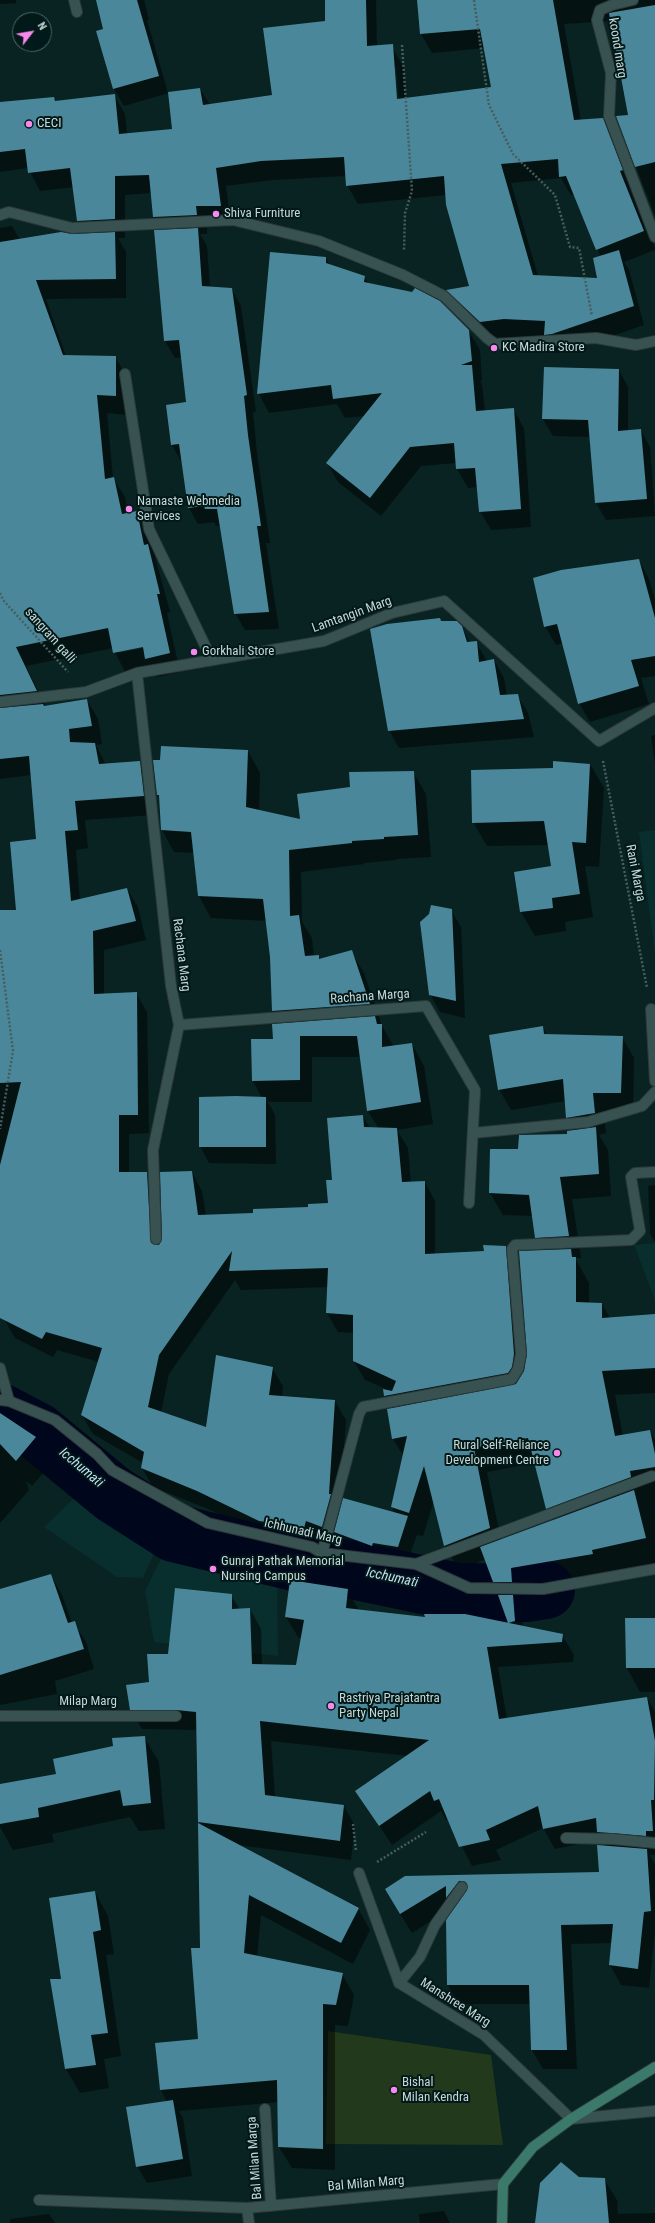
<!DOCTYPE html>
<html>
<head>
<meta charset="utf-8">
<style>
  body { margin:0 }
  #map { position:relative; width:655px; height:2223px; overflow:hidden; background:#082322; font-family:"Roboto Condensed",sans-serif }
  canvas { display:block }
  .north { position:absolute; left:12px; top:12px; width:40px; height:40px; box-sizing:border-box; background:#011919; border:1px solid #506565; border-radius:50%; rotate:59deg; font-size:11px; font-weight:700; line-height:16px; text-align:center; color:#c7d6d6 }
  .north::after { content:''; display:block; margin:auto; width:14px; height:18px; background:#f888eb; clip-path:polygon(50% 0,100% 100%,50% 72%,0 100%) }
</style>
</head>
<body>
<div id="map">
<canvas width="655" height="2223"></canvas>
<div class="north">N</div>
</div>
<script>
const ctx = document.querySelector('canvas').getContext('2d');
ctx.lineJoin = 'round';
function fill(path, color) {
  ctx.fillStyle = color;
  ctx.fill(path, 'evenodd');
}
function stroke(path, color, width, dash) {
  ctx.strokeStyle = color;
  ctx.lineWidth = width;
  ctx.lineCap = dash ? 'butt' : 'round';
  ctx.setLineDash(dash || []);
  ctx.stroke(path);
}
function label(font, color, halo, rows, align = 'center') {
  ctx.font = font + ' "Roboto Condensed",sans-serif';
  ctx.lineWidth = 4;
  ctx.setLineDash([]);
  ctx.textBaseline = 'middle';
  ctx.strokeStyle = halo;
  ctx.fillStyle = color;
  for (const [text, x, y, turn = 0] of rows) {
    ctx.save();
    ctx.translate(x, y);
    ctx.rotate((+turn || 0) * Math.PI / 180);
    ctx.textAlign = isNaN(turn) ? turn : align;
    if (halo) ctx.strokeText(text, 0, 0);
    ctx.fillText(text, 0, 0);
    ctx.restore();
  }
}
fill(new Path2D(`
  M655,830V954L639,832Z
  M655,1243V1300L634,1245Z
  M94,1479L144,1522L183,1546L277,1570L278,1656L154,1642L145,1591L166,1548L158,1545L143,1578L117,1577L44,1527Z`), '#082e2e');
fill(new Path2D(`
  M328,2031L491,2055L503,2145L326,2144Z`), '#22391b');
fill(new Path2D(`
  M0,0H16V3L0,4Z
  M97,0H144L149,20H147L168,93L200,89L210,105L273,96L326,21V0H376L377,49H393L404,68L406,99L492,88L485,48L432,53L421,34L418,0H655V216L617,117L629,116L612,21L564,24L581,121L602,119L613,138L655,248V250L624,262L629,270L644,325L563,353H556L548,339L492,341L458,308L447,290L471,286L446,195L358,204L347,185L346,176L272,180L226,186L231,225L207,224V234H200L207,246L210,287L231,288L241,306L256,412H253L257,453L270,543H266L279,629L245,630L235,613L221,526H216L214,522L198,524L189,508L182,463L172,445L167,406L187,403L182,357L175,358L165,341L155,231H162L154,217L152,193L125,195V238H118L126,252V298L46,299L66,356L115,357L126,375L127,415L107,413L113,478L125,497L128,514L137,512L148,531L170,612L167,613L180,672L157,677L151,666L125,672L113,648L26,666L46,707L87,700L98,719L102,744L96,745L106,765L140,762L150,781L154,815L85,820L88,848L76,850L80,900L127,889L138,907L146,940L104,950V995L136,993L147,1012L149,1133L129,1134V1173H147L157,1192L160,1244L163,1240L192,1172L202,1191L206,1216L254,1214L329,1204L333,1181L363,1116L370,1128L379,1129L368,1111L361,1057H312V1102H268L275,1115L276,1164L209,1163L200,1146L262,1098L253,1081L281,1025L273,1011L271,956L267,921L211,918L199,896L194,853L174,852L162,830L160,799L158,795L248,751L260,773L259,811L301,820L351,788L413,772L426,794L431,857L396,859V860L364,863V864L301,872L302,922L312,938L314,956H318L320,960L351,951L364,973L382,1026L394,1047L412,1044L424,1066L433,1124L397,1130L408,1148L411,1183L425,1182L435,1201V1254L485,1252L506,1247L517,1266L525,1371L544,1251L536,1237L533,1216L503,1215L490,1193L491,1150H519L568,1135L575,1130L567,1117L566,1101L511,1110L499,1089L543,1027L547,1035L622,1037L634,1058L633,1113H604L606,1133L599,1135L608,1150L611,1196L572,1199L581,1258H575L589,1283V1304H602L610,1318L655,1315V1393L615,1395L623,1436L650,1431L655,1440V1563L525,1592L526,1606H518L522,1613L523,1627L562,1635L574,1655L573,1662L498,1667L507,1719L647,1698L655,1712V1855H650L655,1864V1931L649,1988L621,1985L610,1965L612,1943L571,1944L577,2069H543L532,2050L531,2004H459L448,1985L455,1910L453,1907L412,1933L397,1909L405,1877L600,1873L606,1847L602,1839L555,1849L543,1828L496,1850L501,1860L472,1866L448,1819L446,1820L441,1811L392,1845L357,1792L408,1756L271,1741L275,1797L344,1806L355,1826L351,1860L238,1845L358,1908L370,1930L353,1964L261,1915L257,1957L342,1974L354,1995L348,2026L335,2025V2170L292,2168L279,2147V2102L179,2111L183,2118L192,2176L147,2183L137,2166L167,2102L161,2090L157,2044L199,2040L202,1826L199,1821L198,1730L142,1729L131,1709L169,1655L231,1595L240,1610L250,1609L261,1629L262,1665L297,1666L302,1638L298,1637L286,1617L347,1590L359,1610L426,1618L510,1624L503,1596L494,1581L486,1559L459,1570L445,1546L434,1501L423,1536L417,1535L407,1563H381L345,1549L336,1533L333,1545L317,1539L315,1547L270,1539L208,1509L153,1487L142,1468L143,1463L93,1434L82,1415L99,1362L57,1350L53,1357L15,1338L4,1319L0,1305V953L17,952L38,840L31,775L0,779V228L12,226L20,240L86,235L78,221L74,187L40,191L28,168L0,172V103L54,98L56,102L114,95L125,114L127,134L174,130L169,93L124,106L114,89L98,32L104,30ZM394,67H396L399,104H397ZM561,178L571,195H574L601,257L598,279L538,276L511,183ZM147,645L148,647L119,653V651ZM235,1280L241,1290L328,1287L327,1313L338,1332L354,1333V1361L365,1380L384,1388L385,1396L393,1409V1439L404,1457L392,1507L395,1514L339,1513L346,1420L335,1401L282,1397L283,1386L272,1368L207,1429L161,1412L169,1374ZM535,1463L547,1508L554,1521L501,1540L487,1472Z
  M326,258L330,265L364,277L369,284L468,330L480,350L482,380L480,381L482,385L485,411L513,409L524,428L531,527L491,530L480,511L478,487L468,488L457,469L456,463L421,466L381,516L338,482L327,463L365,416L345,418L337,404L269,413L259,394Z
  M619,370L628,387V431L641,430L650,447L655,516L606,520L596,503L591,437L553,436L543,419Z
  M639,560L649,579L655,600V676L641,678L649,704L590,722L579,703L563,643L556,645L545,626Z
  M441,622L461,626L470,642H476L487,661L494,660L504,678L507,696L517,695L528,713L534,737L399,748L389,730Z
  M655,735V764L651,736Z
  M590,764L604,788L599,867L585,866L593,917L565,922L566,931L535,936L521,912L515,872L552,867L549,845L487,846L473,822L554,769Z
  M451,910L461,927L465,1018L440,1012L430,994Z
  M655,1185V1242L650,1234L648,1186Z
  M0,1417H5L36,1438L51,1464L32,1486L26,1481L29,1490L0,1523Z
  M51,1575L62,1595L72,1623H74L86,1642L94,1669L55,1681L57,1694L0,1705V1615Z
  M655,1619V1692H640L627,1668Z
  M144,1737L159,1762L165,1829L139,1831L130,1817L52,1834L54,1842L13,1850L0,1827V1785L57,1775L115,1747Z
  M95,1892L108,1916L114,1954L106,1955L121,2056L104,2059L109,2088L80,2093L66,2069L63,1980Z
  M579,2178L604,2179L617,2200L618,2214L655,2213V2223H536Z
  M444,2211L450,2223H420L419,2214Z
  M49,2214L55,2223H10V2219Z`), '#0007');
stroke(new Path2D(`
  M0,1412L38,1432L113,1494L174,1533L307,1565L348,1569L457,1592L528,1593L546,1590`), '#00061b', 58);
fill(new Path2D(`
  M96,0H137L159,76L113,89L96,31L103,29Z
  M325,0H366L367,46L393,44L397,99L491,87L480,29L420,34L417,0H553L574,120L603,118L623,170L620,171L644,231L596,250L566,176L559,177L558,159L501,164L533,275L597,278L593,258L619,250L634,306L552,334L544,335L545,321L504,319L480,322L446,290L469,286L446,205L444,176L346,186L344,157L261,161L216,168L221,206H196L197,215L153,217L149,175L115,176V219L77,221L70,168L28,173L25,149L0,152V102L54,97L55,101L115,94L119,134L172,129L168,92L200,88L203,105L272,95L263,28L325,21Z
  M655,5V162L635,167L616,116L628,115L609,13Z
  M198,228L202,286L232,288L247,395L244,396L248,435L261,526H257L269,612L234,614L217,509H205L204,506L188,508L179,444L171,445L166,405L186,402L179,340L164,341L154,230Z
  M61,232L72,234L115,232L116,279L36,280L63,355L116,356V396L97,395L105,479L114,477L122,514L137,511L144,545L148,544L160,594H157L170,653L145,659L143,647L113,653L108,628L16,647L37,691L0,695V242Z
  M270,252L326,257V263L365,276L364,282L412,292L415,288L440,301L469,330L472,361L461,365H472L476,411L514,408L521,509L479,512L475,468L456,469L454,443L410,447L370,498L326,463L382,393L333,399L331,385L257,394Z
  M544,367L619,369L618,431L641,429L647,499L595,503L588,420L542,419Z
  M639,559L655,618V656L631,660L639,686L578,704L557,624L544,627L533,578L561,570Z
  M440,618L441,621H457L462,626L467,642L477,641L479,662L494,659L500,695L518,694L524,719L388,731L370,629L387,624Z
  M87,699L92,726L69,729L70,742L95,743L99,764L140,761L144,796L75,801L78,830L65,831L71,901L127,888L136,921L93,931L94,994L137,992L138,1115H119V1172H147L151,1243L159,1245L162,1239L160,1172L192,1171L198,1215L253,1213V1209L308,1207V1204L328,1203L326,1180H332L327,1118L363,1115L364,1127L397,1128L402,1182L425,1181V1254L484,1251L483,1245L506,1246L514,1354L512,1367L508,1373L384,1396L383,1389L392,1391L396,1381L353,1361V1315L326,1313L328,1268L229,1271L232,1251L159,1355L148,1407L206,1427L216,1355L273,1367L269,1395L335,1400L329,1494H331L322,1527L306,1521L304,1528L259,1521L197,1491L141,1468L144,1452L81,1415L102,1348L46,1332L42,1339L0,1318V1165L21,1082L0,1083V910H16L10,842L36,839L29,756L0,759V708L43,704L44,706Z
  M161,746L248,750L246,807L300,819L297,794L350,787L349,772L414,771L418,835L384,837V839L352,841V843L289,850L290,916L299,915L305,956L319,955V959L352,950L370,1004L272,1011L270,957L263,899L198,896L191,832L161,830L159,795H157L153,760H160Z
  M553,761L590,764L586,843L572,842L580,894L552,898L553,908L520,912L514,872L551,866L544,821L472,823L471,770L553,768Z
  M431,905L452,909L456,1001L429,995L420,922L429,914Z
  M375,1016L377,1024H382V1047L412,1043L421,1102L367,1111L357,1036H300V1080L252,1081L251,1039H273L272,1024Z
  M543,1026L544,1034L623,1036L621,1093H593L595,1113L566,1118L563,1079L498,1090L489,1035Z
  M236,1096L266,1097V1147H199V1097Z
  M596,1127L599,1174L560,1177L569,1236L535,1238L529,1195L489,1193L490,1149H518L519,1135L567,1134V1131Z
  M571,1249L572,1257H576V1302L602,1303V1318L655,1314V1368L602,1371L615,1436L650,1430L655,1454V1467L630,1471L631,1477L546,1509L528,1438L474,1448L490,1528L444,1546L424,1466L409,1513L391,1507L407,1436L392,1439L387,1409L516,1384L524,1371L527,1354L519,1251Z
  M0,1413L36,1437L16,1461L0,1444Z
  M634,1490L646,1538L592,1550L593,1554L511,1568L512,1582H493L480,1547Z
  M343,1498L408,1516L398,1547L373,1543L372,1546L334,1532Z
  M51,1574L68,1623L75,1621L84,1649L0,1675V1589Z
  M290,1580L348,1589L346,1608L425,1617L424,1614H465L563,1634L562,1642L487,1647L499,1719L647,1697L655,1741L654,1800H651L653,1831H646V1836L597,1832L596,1818L543,1829L538,1806L486,1830L490,1840L459,1847L439,1799L434,1801L430,1791L379,1826L355,1791L429,1740L260,1721L265,1795L344,1805L340,1841L198,1822L196,1712L176,1710H130L126,1685L149,1682L147,1654H168L175,1588L232,1594V1609L250,1608L252,1664L296,1665L304,1620L285,1617Z
  M498,1595H513L515,1621L508,1623Z
  M625,1618H655V1668H626Z
  M145,1736L151,1803L123,1806L120,1790L38,1808L39,1817L0,1824V1784L56,1774L53,1759L113,1746L112,1738Z
  M198,1823L359,1908L341,1943L249,1895L244,1953L343,1973L336,2005L323,2004V2149L278,2147L277,2080L160,2090L155,2043L198,2039L191,1948H200Z
  M597,1845L647,1849L651,1911L644,1912L638,1969L609,1965L613,1924L561,1925L567,2050H531L529,1985H447L446,1920L467,1890L466,1882L459,1881L446,1898V1886L400,1914L385,1889L405,1876L599,1872Z
  M95,1891L101,1930L93,1932L108,2033L91,2035L96,2065L65,2069L50,1979H61L49,1898Z
  M173,2100L183,2159L136,2167L126,2107Z
  M561,2162L579,2177L605,2178L609,2223H535L540,2183Z`), '#4b879b');
const lane = new Path2D(`
  M399,1983L420,1957L435,1925L462,1887`);
const street = new Path2D(`
  M74,0L77,12
  M633,0L612,5L600,10L597,20L611,73L609,116L655,237
  M0,215L9,212L72,228L233,220L319,241L403,275L444,296L487,338L495,344L596,338L636,345L655,341
  M125,374L149,529L212,660
  M137,673L171,986L179,1025L153,1150L156,1239
  M0,702L86,692L137,673L324,641L392,613L444,601L599,741L655,708
  M651,1009L655,1081
  M179,1025L426,1006L475,1090L469,1203
  M473,1133L588,1122L642,1106L655,1092
  M0,1368L9,1401
  M0,1400L9,1401L55,1420L97,1454L112,1470L208,1523L312,1547L322,1553L416,1564L469,1588L543,1589L655,1569
  M322,1553L359,1414L363,1407L512,1379L518,1369L521,1354L512,1249L515,1245L631,1240L640,1231L631,1177L635,1173L655,1172
  M416,1564L652,1476
  M0,1716H176
  M566,1838L613,1839L655,1843
  M359,1873L399,1983L484,2035L571,2119L655,2111
  M265,2109L271,2206
  M39,2200L247,2208
  M249,2223L247,2208L503,2184`);
const secondary = new Path2D(`
  M502,2223L503,2184L533,2147L571,2119L655,2067`);
stroke(lane, '#2c3838', 12);
stroke(street, '#2c3838', 12);
stroke(secondary, '#2c3838', 12);
stroke(new Path2D(`
  M474,0L489,105L513,154L555,195L570,247L579,248L592,316
  M402,45L412,191L405,213L404,251
  M0,593L3,600L68,672
  M603,761L647,988
  M0,950L13,1051L0,1129
  M353,1824L356,1851
  M377,1862L426,1832`), '#465e5d', 2.5, [2, 2]);
stroke(lane, '#385252', 10);
stroke(street, '#385252', 10);
stroke(secondary, '#3b7a6b', 10);
for (const [x, y, r, color] of [
  [29,124,4,"#f888eb"],
  [216,214,4,"#f888eb"],
  [494,348,4,"#f888eb"],
  [129,509,4,"#f888eb"],
  [194,652,4,"#f888eb"],
  [557,1453,4,"#f888eb"],
  [213,1569,4,"#f888eb"],
  [331,1706,4,"#f888eb"],
  [394,2090,4,"#f888eb"]
]) {
  const dot = new Path2D();
  dot.arc(x, y, r, 0, 2 * Math.PI);
  ctx.fillStyle = color;
  ctx.fill(dot);
  stroke(dot, '#011919', 1.5);
}
label('13px', '#c7d6d6', '#011919', [
  ["koond marg",617,48,81],
  ["Lamtangin Marg",352,615,-20],
  ["sangram galli",50,636,48],
  ["Rani Marga",635,873,79],
  ["Rachana Marg",181,955,83],
  ["Rachana Marga",370,997,-4],
  ["Ichhunadi Marg",303,1532,13],
  ["Milap Marg",88,1702],
  ["Manshree Marg",455,2003,32],
  ["Bal Milan Marga",255,2158,-94],
  ["Bal Milan Marg",366,2184,-5]
]);
label('13px', '#c7d6d6', '#011919', [
  ["CECI",37,124],
  ["Shiva Furniture",224,214],
  ["KC Madira Store",502,348],
  ["Namaste Webmedia",137,502],
  ["Services",137,517],
  ["Gorkhali Store",202,652],
  ["Rural Self-Reliance",549,1446,"right"],
  ["Development Centre",549,1461,"right"],
  ["Gunraj Pathak Memorial",221,1562],
  ["Nursing Campus",221,1577],
  ["Rastriya Prajatantra",339,1699],
  ["Party Nepal",339,1714],
  ["Bishal",402,2083],
  ["Milan Kendra",402,2098]
], 'left');
label('italic 14px', '#c6ddf4', '#011919', [
  ["Icchumati",81,1468,40],
  ["Icchumati",392,1578,12]
]);
</script>
</body>
</html>
